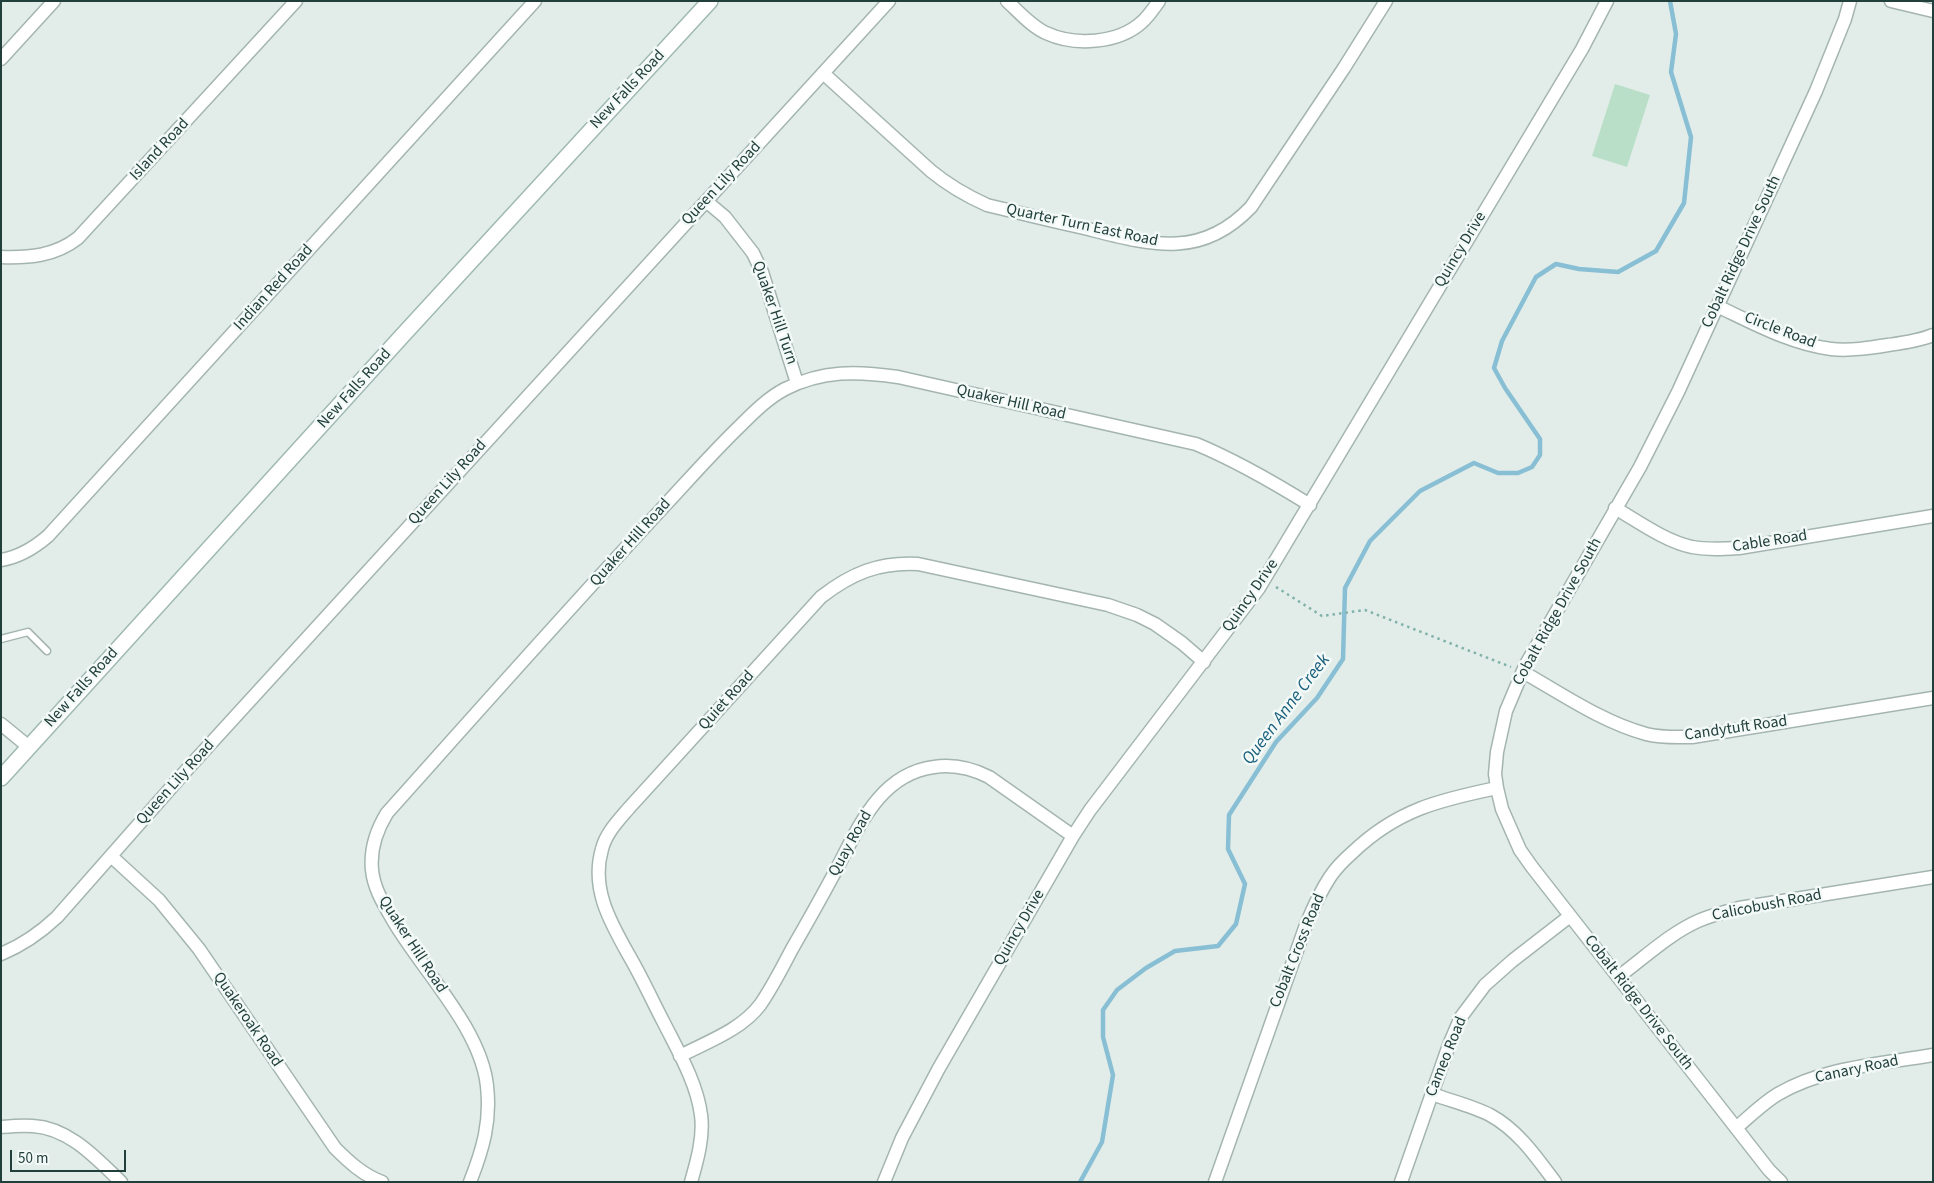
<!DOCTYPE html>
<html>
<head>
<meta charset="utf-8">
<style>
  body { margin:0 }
  #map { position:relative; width:1934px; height:1183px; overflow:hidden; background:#e2ede9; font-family:"Source Sans 3",sans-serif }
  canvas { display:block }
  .frame { position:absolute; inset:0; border:2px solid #213f3b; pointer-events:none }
  .scale { position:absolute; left:10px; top:1150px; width:116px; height:22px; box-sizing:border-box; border:2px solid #213f3b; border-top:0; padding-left:6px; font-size:15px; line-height:18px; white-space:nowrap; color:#213f3b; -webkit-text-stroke:4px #f3f9f7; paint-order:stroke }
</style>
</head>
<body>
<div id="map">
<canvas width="1934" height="1183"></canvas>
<div class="frame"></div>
<div class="scale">50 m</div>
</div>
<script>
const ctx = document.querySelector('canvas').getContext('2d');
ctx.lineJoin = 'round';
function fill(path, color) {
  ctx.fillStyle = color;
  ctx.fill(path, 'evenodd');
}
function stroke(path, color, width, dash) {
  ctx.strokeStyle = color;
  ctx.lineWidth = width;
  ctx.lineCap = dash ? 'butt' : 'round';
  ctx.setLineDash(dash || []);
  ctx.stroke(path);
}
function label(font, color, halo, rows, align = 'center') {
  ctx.font = font + ' "Source Sans 3",sans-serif';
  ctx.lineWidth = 5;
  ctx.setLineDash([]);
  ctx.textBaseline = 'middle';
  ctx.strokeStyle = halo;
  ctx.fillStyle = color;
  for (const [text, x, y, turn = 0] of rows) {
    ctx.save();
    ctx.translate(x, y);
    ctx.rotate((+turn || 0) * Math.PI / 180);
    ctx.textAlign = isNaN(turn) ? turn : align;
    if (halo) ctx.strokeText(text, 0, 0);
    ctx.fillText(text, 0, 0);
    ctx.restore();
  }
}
fill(new Path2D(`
  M1615,84L1650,95L1627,167L1592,156Z`), '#badfc9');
stroke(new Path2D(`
  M1080,1182L1102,1142L1113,1075L1103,1037V1010L1117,990L1146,968L1175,951L1218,946L1236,924L1245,884L1228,849L1229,815L1276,742L1317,698L1343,659L1345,588L1370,541L1420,491L1474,463L1498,473H1518L1532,467L1540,455V439L1505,388L1494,368L1502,341L1536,277L1556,264L1579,269L1618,272L1656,251L1684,203L1691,137L1671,72L1676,34L1670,1`), '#88bfd4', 4.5);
const service = new Path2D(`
  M1,639L28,632L47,651`);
const minor = new Path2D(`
  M1007,1C1019,12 1031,26 1046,33C1074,46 1118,44 1142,22C1148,17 1154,8 1159,1
  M1891,1L1933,11
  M1,59L54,1
  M823,73L931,171C948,185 967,196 987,205C1020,213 1052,221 1084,228C1148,244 1200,261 1251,207L1344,68L1386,1
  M706,201L725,217L753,253L762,272L797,383
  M1,257C29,258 55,256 78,238L296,1
  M1717,306C1753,323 1791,344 1831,349C1850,351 1869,348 1888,345C1903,343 1919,341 1933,335
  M1615,508C1639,522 1665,541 1692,547C1708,550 1723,549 1739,548L1933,516
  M1,560C20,557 34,548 48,536L535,1
  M1523,672C1562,694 1602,722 1646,734C1661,738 1677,737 1692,737L1933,698
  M1,724L29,747
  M111,856L159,900L199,949L335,1148C349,1162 363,1175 382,1182
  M1,954C23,945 40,933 57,917L191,765L889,1
  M1618,977C1644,958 1669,934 1698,921C1711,915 1725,912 1739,908L1933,877
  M680,1056C707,1042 741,1030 760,1005C772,988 782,968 792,949C807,923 821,898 835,872C858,829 879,774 934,767C954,764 971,768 989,777L1073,836
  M1432,1094C1451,1101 1473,1106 1490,1115C1518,1130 1537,1158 1555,1182
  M1,1127C12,1126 22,1125 33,1126C69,1128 96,1158 121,1182
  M1736,1128C1749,1117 1763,1103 1778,1094C1824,1067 1881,1064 1933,1055
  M470,1182C483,1149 491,1122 487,1086C481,1029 423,971 394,922C385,906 374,890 372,870C370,850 376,831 387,813C480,709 573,604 668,502C692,476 715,450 741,425C754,412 768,398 785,389C823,370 857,371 898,377L1196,444C1237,461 1273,482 1310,505
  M691,1182C697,1161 704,1137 701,1115C697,1083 678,1051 664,1023C653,1002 643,980 631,959C612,925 590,890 602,849C606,833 618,821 629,808L821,597C852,573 879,562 918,564L1108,605L1137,615L1155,624L1182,643L1204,662
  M884,1182L902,1138L939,1068L1073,836L1090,810L1259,588L1582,49L1607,1
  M1215,1182L1306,925C1313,908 1320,892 1330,877C1336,868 1345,859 1353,852C1397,810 1439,800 1497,788
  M1401,1182L1449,1045L1461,1017L1485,985L1512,961L1570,916
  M1781,1182L1769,1170L1532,867L1520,850L1502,809L1497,788L1495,774L1497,752L1506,711L1525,666L1640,467L1678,392L1816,91L1845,19L1850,1`);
const secondary = new Path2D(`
  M1,778L402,336L710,1`);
stroke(service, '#a4b5b1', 9);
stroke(minor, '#a4b5b1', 15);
stroke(secondary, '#a0b9b3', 18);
stroke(new Path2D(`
  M1276,587L1322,616L1365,610L1511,667`), '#81b2a9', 2.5, [2.5, 4]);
stroke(service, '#fff', 6);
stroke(minor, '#fff', 12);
stroke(secondary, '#fff', 15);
label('16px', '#213f3b', '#f3f9f7', [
  ["New Falls Road",628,90,-47],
  ["Island Road",160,150,-47],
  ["Queen Lily Road",722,184,-47],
  ["Quarter Turn East Road",1082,226,12],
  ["Quincy Drive",1461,250,-59],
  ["Cobalt Ridge Drive South",1742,252,-65],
  ["Indian Red Road",274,288,-48],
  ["Quaker Hill Turn",774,313,71],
  ["Circle Road",1780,331,21],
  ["New Falls Road",355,389,-48],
  ["Quaker Hill Road",1011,403,13],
  ["Queen Lily Road",448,483,-48],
  ["Cable Road",1770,542,-9],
  ["Quaker Hill Road",631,543,-48],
  ["Quincy Drive",1251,596,-55],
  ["Cobalt Ridge Drive South",1558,612,-61],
  ["New Falls Road",82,688,-48],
  ["Quiet Road",727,701,-48],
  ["Candytuft Road",1736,729,-8],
  ["Queen Lily Road",176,783,-48],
  ["Quay Road",851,844,-61],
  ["Calicobush Road",1767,906,-11],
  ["Quincy Drive",1020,928,-60],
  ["Quaker Hill Road",412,945,57],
  ["Cobalt Cross Road",1298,951,-68],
  ["Cobalt Ridge Drive South",1638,1003,52],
  ["Quakeroak Road",247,1020,56],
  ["Cameo Road",1447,1057,-68],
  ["Canary Road",1857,1070,-12]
]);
label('italic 18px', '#19607d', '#f3f9f7', [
  ["Queen Anne Creek",1287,710,-53]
]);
</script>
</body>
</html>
